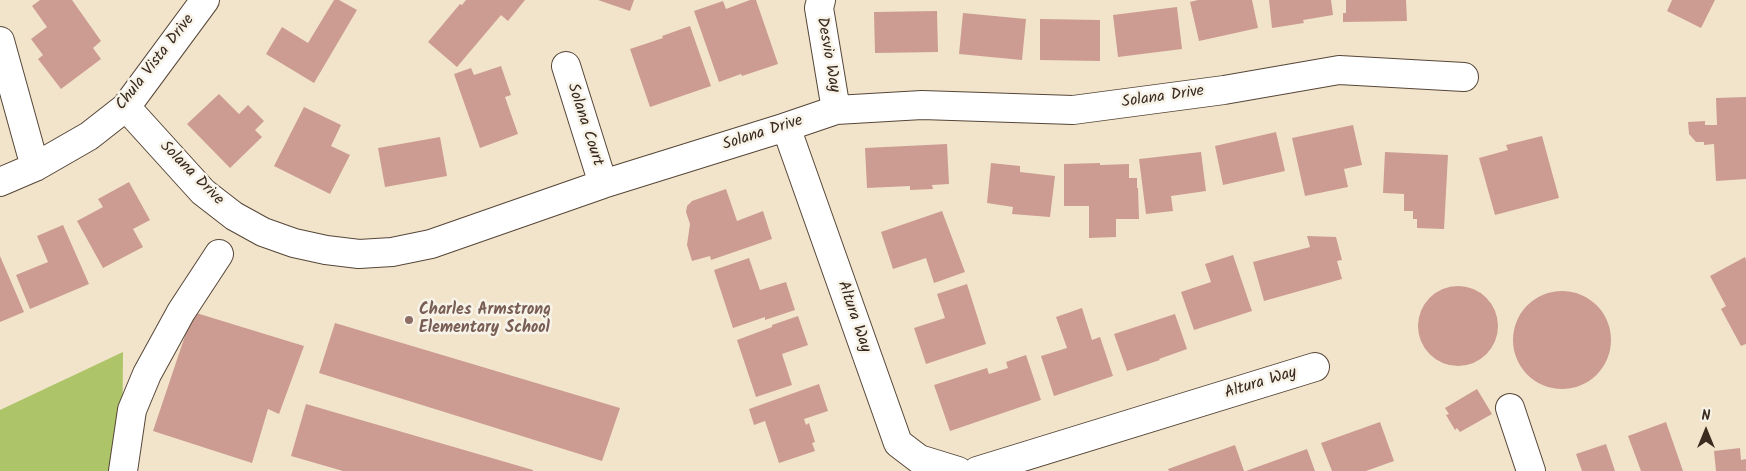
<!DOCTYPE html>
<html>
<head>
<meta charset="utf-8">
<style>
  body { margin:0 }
  #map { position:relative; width:1746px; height:471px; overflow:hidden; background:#f2e4cb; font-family:Kalam,sans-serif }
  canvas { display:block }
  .north { position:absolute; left:1681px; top:406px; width:50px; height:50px; -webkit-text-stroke:4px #f7f3e8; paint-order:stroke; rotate:0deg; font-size:14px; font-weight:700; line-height:20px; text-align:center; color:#3b2a1e }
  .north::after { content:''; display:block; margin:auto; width:18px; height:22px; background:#3b2a1e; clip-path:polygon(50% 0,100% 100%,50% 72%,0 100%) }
</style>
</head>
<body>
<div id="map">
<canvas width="1746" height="471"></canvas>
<div class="north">N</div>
</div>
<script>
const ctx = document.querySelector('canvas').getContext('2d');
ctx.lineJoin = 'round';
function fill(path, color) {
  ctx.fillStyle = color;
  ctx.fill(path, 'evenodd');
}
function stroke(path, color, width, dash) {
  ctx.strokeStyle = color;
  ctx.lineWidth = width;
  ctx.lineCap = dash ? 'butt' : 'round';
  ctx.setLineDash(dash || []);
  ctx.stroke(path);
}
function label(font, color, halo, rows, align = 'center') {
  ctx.font = font + ' Kalam,sans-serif';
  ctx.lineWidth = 5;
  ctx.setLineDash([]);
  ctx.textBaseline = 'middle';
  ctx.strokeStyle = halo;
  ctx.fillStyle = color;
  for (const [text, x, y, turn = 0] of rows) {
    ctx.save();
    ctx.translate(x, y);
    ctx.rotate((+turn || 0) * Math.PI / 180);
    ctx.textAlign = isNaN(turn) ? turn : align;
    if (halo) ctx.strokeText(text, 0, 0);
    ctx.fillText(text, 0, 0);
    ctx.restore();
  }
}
fill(new Path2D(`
  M123,352L122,471H0V410Z`), '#adc469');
fill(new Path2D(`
  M40,0H72L101,41L93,48L101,59L61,89L38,59L43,55L31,39L47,27L32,6Z
  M334,0H339L357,10L314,83L266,54L282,27L308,43Z
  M466,0H525L508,21L501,15L457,67L428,42L460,4L462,5Z
  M598,0H634L630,11Z
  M750,0H756L778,64L742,76L741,74L719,82L694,11L723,1L726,9Z
  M1198,0H1252L1258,28L1199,41L1190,2Z
  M1269,0H1331L1333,15L1303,20L1304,23L1272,28Z
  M1346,0H1406L1407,21L1343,22V13H1346Z
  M1672,0H1715L1701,28L1667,11Z
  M1177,7L1182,49L1118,57L1113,15Z
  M937,11L938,52L875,53L874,12Z
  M963,13L1026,19L1022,60L959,54Z
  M1040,19L1100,20V61L1040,60Z
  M690,26L711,86L650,107L630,49L663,38L662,36Z
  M501,66L511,95L505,97L518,134L480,148L454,74L471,68L474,75Z
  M219,94L239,114L248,105L264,121L255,130L262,137L230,168L187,124Z
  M1746,97V179L1716,181L1714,144L1704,145V142H1696L1689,134L1688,122L1705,121V125H1717L1716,98Z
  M304,107L341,125L331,146L350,155L330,194L274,166Z
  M1353,125L1362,165L1344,169L1348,187L1305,196L1292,138Z
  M1276,132L1285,171L1223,185L1215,146Z
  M1542,136L1559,198L1495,215L1479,158L1508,150L1506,145Z
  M440,137L447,176L385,187L378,148Z
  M947,144L949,184L932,185L933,189L910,190V186L867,188L865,148Z
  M1201,152L1206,191L1171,196L1173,211L1146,214L1139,159Z
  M1385,152L1448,155L1444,229L1417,228V219H1413V211H1404V194L1383,193Z
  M991,163L1020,166V172L1055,176L1050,217L1012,214L1013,207L987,203Z
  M1100,163V165L1129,164V178H1137V188H1138L1139,219H1116V237L1089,238V206H1064V164Z
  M129,182L150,220L133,229L143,247L103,268L77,221L103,207L98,199Z
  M726,189L737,221L763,211L772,239L711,260L710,256L692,261L687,245L690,224L686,212L687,206L692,201Z
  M942,211L965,272L934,283L926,258L893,269L881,232Z
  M63,225L89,284L30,309L16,275L48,262L37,236Z
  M1307,236L1336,237L1342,260L1337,261L1342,279L1264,301L1253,262L1310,247Z
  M1233,255L1252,311L1194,330L1181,292L1211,282L1205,264Z
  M0,256L24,312L0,322Z
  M1745,257L1746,260V344L1741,346L1721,309L1726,306L1710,276Z
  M749,258L760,290L786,282L795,310L765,320V317L733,328L714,270Z
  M967,284L986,344L926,364L914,328L945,318L937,294Z
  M1418 326a40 40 0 1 1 80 0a40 40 0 1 1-80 0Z
  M1513 340a49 49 0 1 1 98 0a49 49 0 1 1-98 0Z
  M1082,308L1092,340L1100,337L1113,376L1054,396L1041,356L1067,348L1056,317Z
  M193,312L304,346L279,414L268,409L252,463L153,431Z
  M1175,314L1187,349L1159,359L1160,360L1127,371L1114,334Z
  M798,316L808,345L782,354L792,385L756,397L737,340L772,327V325Z
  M335,323L620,408L602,461L319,373Z
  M1026,355L1041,400L950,431L934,385L987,368L989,374L1008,368L1006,362Z
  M819,384L828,411L804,419L806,425L809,423L815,442L812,443L815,451L779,463L765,421L754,425L749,409Z
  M1477,389L1492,414L1460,432L1457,428L1455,430L1446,415L1449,414L1445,408Z
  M306,404L533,470V471H343L291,456Z
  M1380,422L1394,461L1366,471H1332L1321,443Z
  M1666,422L1683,471H1641L1628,436Z
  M1606,444L1615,471H1582L1576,454Z
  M1235,445L1244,471H1169L1168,469Z
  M1740,448L1741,460L1746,459V471H1716L1714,451Z
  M1307,449L1315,471H1246Z`), '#cc9c92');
const minor = new Path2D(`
  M821,0L819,8L836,110
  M0,41L35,167
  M566,66L603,184
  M126,107L203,192L234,216L263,232L294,243L326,250L359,254L392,252L431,244L603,184L786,127L836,110L922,105L1073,110L1224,90L1339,70L1464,77
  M786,127L898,443L919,459L958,471
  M0,182L35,167L89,136L126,107L205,0
  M1510,408L1531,471
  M123,471L132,410L147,374L181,312L219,254
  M977,471L1315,367`);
stroke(minor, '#564638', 30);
stroke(minor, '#fff', 28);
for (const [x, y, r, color] of [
  [409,320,5,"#8d6e63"]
]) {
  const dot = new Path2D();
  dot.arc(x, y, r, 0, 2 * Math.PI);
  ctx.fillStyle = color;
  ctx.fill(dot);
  stroke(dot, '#f7f3e8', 2);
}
label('16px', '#3b2a1e', '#f7f3e8', [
  ["Desvio Way",827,55,80],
  ["Chula Vista Drive",156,63,-52],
  ["Solana Drive",1163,98,-8],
  ["Solana Court",584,125,72],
  ["Solana Drive",763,134,-18],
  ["Solana Drive",191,174,45],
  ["Altura Way",853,317,71],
  ["Altura Way",1261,384,-17]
]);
label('bold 16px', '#785e54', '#f7f3e8', [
  ["Charles Armstrong",419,311],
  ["Elementary School",419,329]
], 'left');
</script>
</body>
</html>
